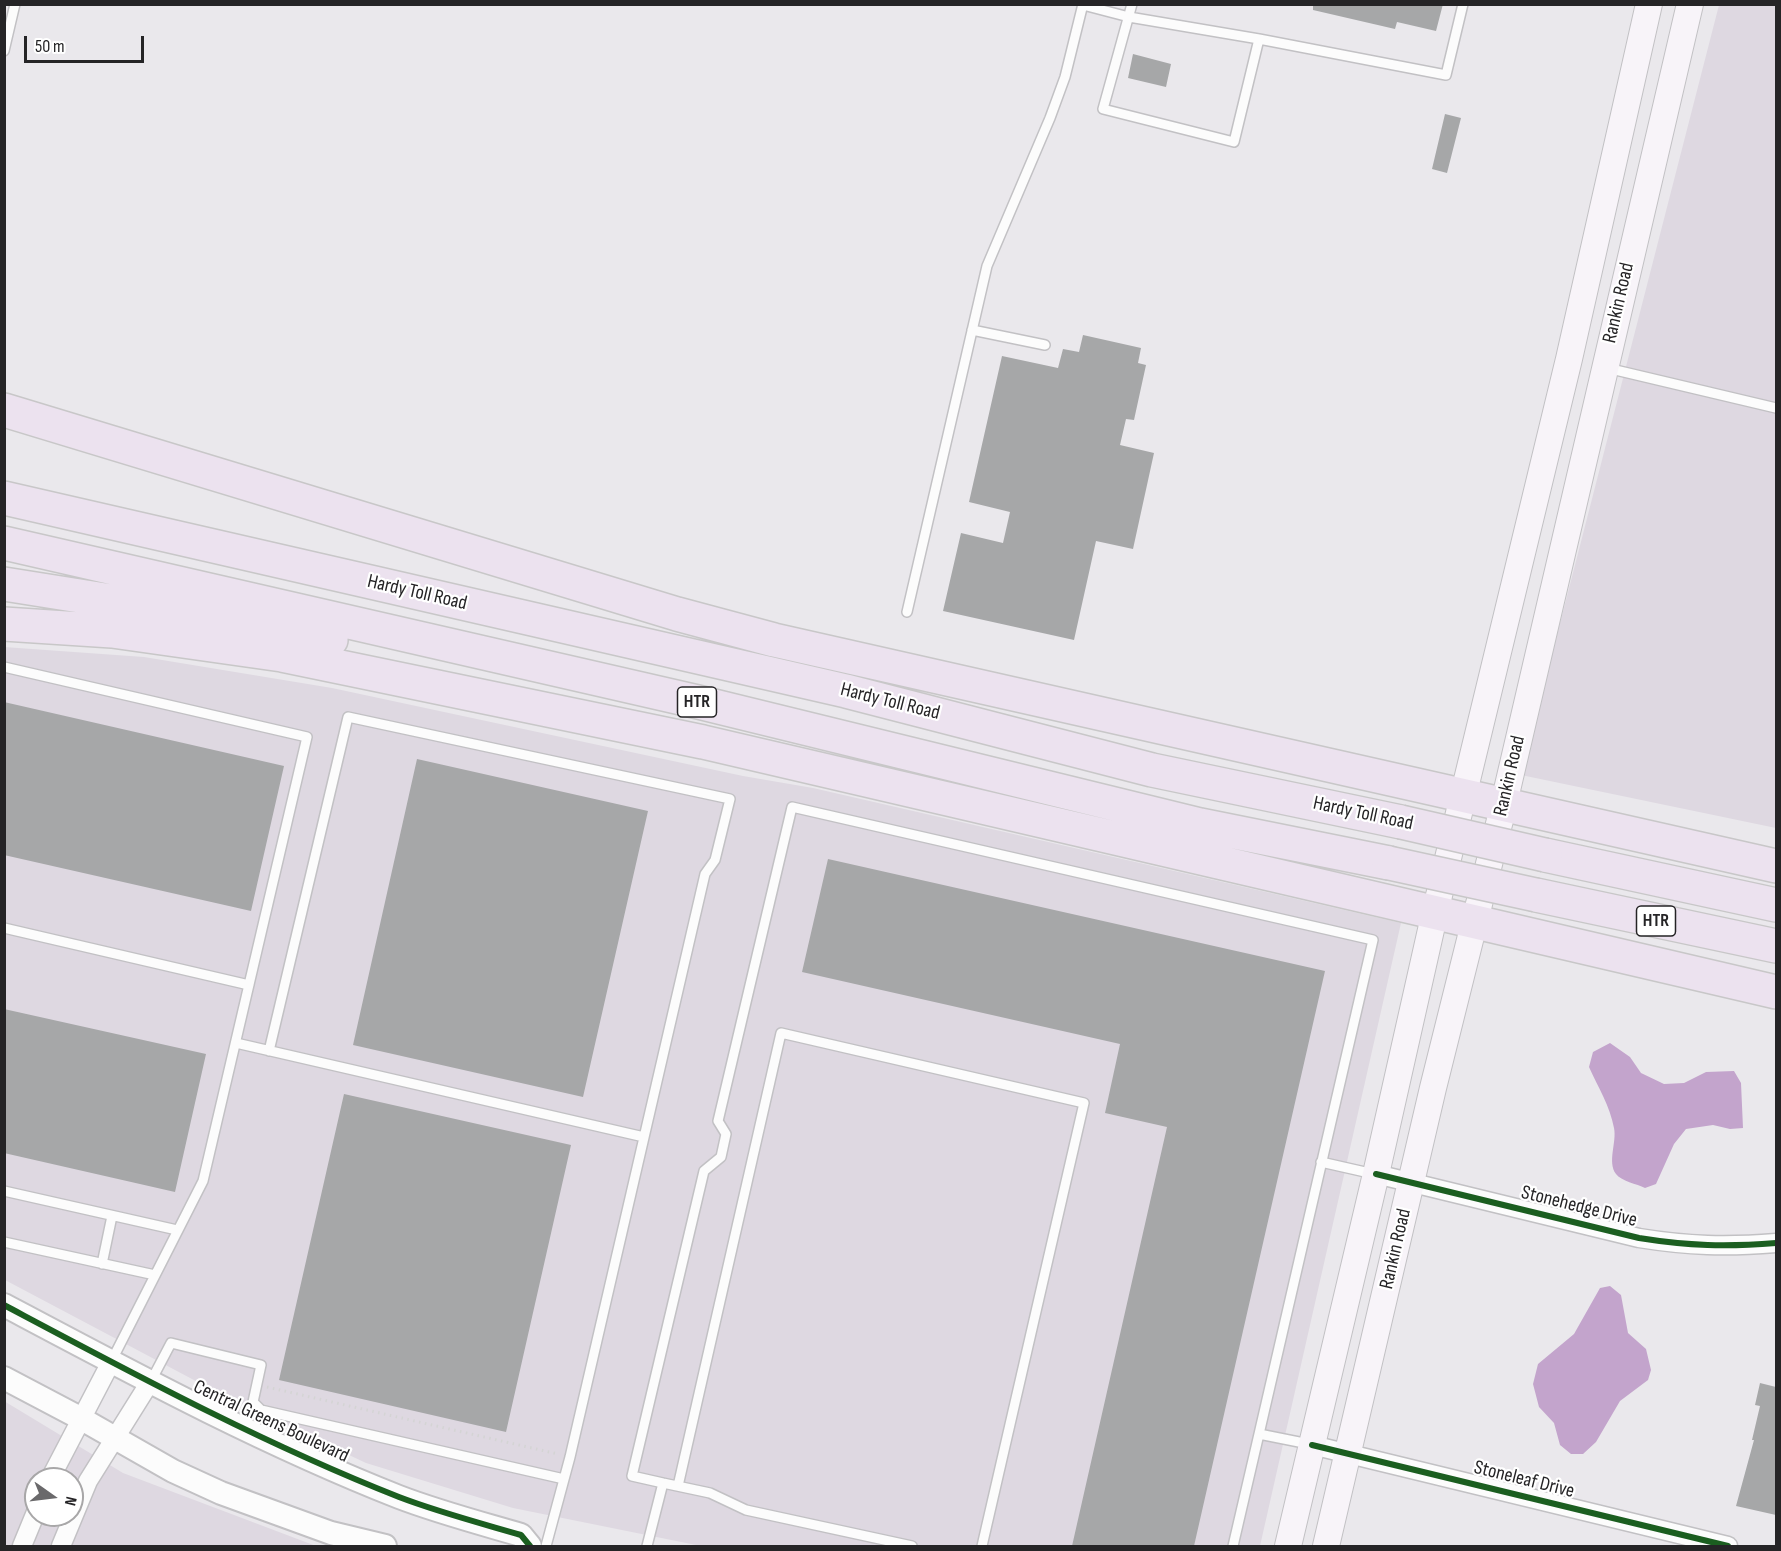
<!DOCTYPE html>
<html>
<head>
<meta charset="utf-8">
<style>
  body { margin:0 }
  #map { position:relative; width:1781px; height:1551px; overflow:hidden; background:#eae8ec; font-family:"Sofia Sans Condensed",sans-serif }
  canvas { display:block }
  .frame { position:absolute; inset:0; border:6px solid #252426; pointer-events:none }
  .north { position:absolute; left:24px; top:1467px; width:60px; height:60px; box-sizing:border-box; background:#fff; border:2px solid #a8a7a8; border-radius:50%; rotate:104deg; font-size:16px; font-weight:700; line-height:24px; text-align:center; color:#252426 }
  .north::after { content:''; display:block; margin:auto; width:21px; height:27px; background:#6a696b; clip-path:polygon(50% 0,100% 100%,50% 72%,0 100%) }
  .scale { position:absolute; left:24px; top:36px; width:120px; height:27px; box-sizing:border-box; border:3px solid #252426; border-top:0; padding-left:8px; font-size:18px; line-height:21px; white-space:nowrap; color:#252426; -webkit-text-stroke:4px #fff; paint-order:stroke }
</style>
</head>
<body>
<div id="map">
<canvas width="1781" height="1551"></canvas>
<div class="frame"></div>
<div class="north">N</div>
<div class="scale">50 m</div>
</div>
<script>
const ctx = document.querySelector('canvas').getContext('2d');
ctx.lineJoin = 'round';
function fill(path, color) {
  ctx.fillStyle = color;
  ctx.fill(path, 'evenodd');
}
function stroke(path, color, width, dash) {
  ctx.strokeStyle = color;
  ctx.lineWidth = width;
  ctx.lineCap = dash ? 'butt' : 'round';
  ctx.setLineDash(dash || []);
  ctx.stroke(path);
}
function label(font, color, halo, rows, align = 'center') {
  ctx.font = font + ' "Sofia Sans Condensed",sans-serif';
  ctx.lineWidth = 4.5;
  ctx.setLineDash([]);
  ctx.textBaseline = 'middle';
  ctx.strokeStyle = halo;
  ctx.fillStyle = color;
  for (const [text, x, y, turn = 0] of rows) {
    ctx.save();
    ctx.translate(x, y);
    ctx.rotate((+turn || 0) * Math.PI / 180);
    ctx.textAlign = isNaN(turn) ? turn : align;
    if (halo) ctx.strokeText(text, 0, 0);
    ctx.fillText(text, 0, 0);
    ctx.restore();
  }
}
fill(new Path2D(`
  M1719,5H1776V828L1521,775Z
  M4,647L144,657L332,688L743,776L813,788L1401,923L1260,1546H701L513,1508L366,1463L226,1397L5,1280Z
  M4,1401L123,1473L316,1546H5ZM36,1479H72V1515H36Z`), '#ded8e1');
fill(new Path2D(`
  M1610,1043L1630,1057L1641,1073L1664,1084L1684,1083L1706,1072L1734,1071L1741,1083L1743,1128L1730,1129L1713,1125L1686,1129L1674,1144L1656,1184L1645,1188C1637,1184 1621,1181 1616,1174C1607,1162 1617,1142 1614,1128C1610,1106 1598,1087 1589,1067L1593,1052Z
  M1610,1286L1621,1295L1628,1333L1646,1349L1651,1370L1648,1380L1620,1401L1596,1442L1583,1454H1571L1560,1445L1554,1423L1539,1407L1533,1384L1538,1364L1574,1334L1600,1288Z`), '#c3a4cc');
fill(new Path2D(`
  M1313,4H1443L1436,31L1397,22L1395,29L1313,10Z
  M1133,54L1171,64L1166,87L1128,78Z
  M1445,114L1461,118L1447,173L1432,169Z
  M1083,335L1141,348L1138,363L1146,365L1134,420L1126,419L1120,445L1154,453L1133,549L1096,541L1074,640L943,611L961,533L1003,543L1010,512L969,502L1002,356L1058,368L1063,349L1079,352Z
  M4,702L284,766L251,911L4,855Z
  M417,759L648,811L583,1097L353,1045Z
  M828,859L1325,971L1194,1546H1072L1167,1127L1105,1113L1120,1044L802,972Z
  M4,1009L206,1054L175,1192L4,1153Z
  M344,1094L571,1145L506,1432L279,1380Z
  M1760,1383L1776,1387V1515L1736,1506L1754,1440H1752L1760,1406L1755,1405Z`), '#a6a7a8');
const service = new Path2D(`
  M1132,4L1103,109L1234,142L1259,39
  M1083,5L1129,17L1259,39L1446,75L1463,4
  M4,51L15,4
  M972,330L1045,345
  M1607,368L1776,408
  M907,612L987,266L1050,118L1065,77L1083,4
  M4,667L307,737L203,1181L111,1362
  M4,928L249,985
  M236,1043L644,1137
  M269,1051L348,717L730,799L715,860L705,874L570,1457L546,1546
  M1321,1162L1374,1174
  M4,1191L177,1230
  M4,1242L155,1275
  M102,1264L112,1216
  M151,1381L171,1343L261,1365L253,1402L261,1410L564,1479
  M663,1483L710,1493L746,1510L912,1546
  M678,1486L781,1033L1084,1103L982,1546
  M647,1546L663,1483L632,1476L704,1171L721,1157L726,1134L718,1121L792,807L1373,940L1259,1434L1309,1444
  M1233,1546L1259,1434`);
const minor = new Path2D(`
  M1376,1174L1639,1238C1689,1246 1726,1247 1776,1243
  M1312,1445L1728,1546
  M50,1479L111,1362
  M22,1546L36,1512
  M61,1546L88,1481L150,1382`);
const tertiary = new Path2D(`
  M4,1305C134,1374 262,1443 399,1497C438,1512 480,1523 521,1535L530,1546
  M4,1378L80,1418L173,1471L221,1493L331,1533L385,1546`);
const secondary = new Path2D(`
  M1288,1546L1376,1174L1435,912L1569,359L1649,4
  M1326,1546L1433,1088L1500,820L1690,4`);
const motorway = new Path2D(`
  M4,410L677,614L774,640L1776,866
  M4,498L846,691L1152,770L1401,822
  M4,543L698,702L1200,825L1389,863
  M4,584L212,617L331,640
  M4,624L112,631L282,655L703,742L1776,992
  M1545,855L1776,905
  M1536,895L1776,946`);
stroke(service, '#c2c1c4', 12);
stroke(minor, '#c2c1c4', 21);
stroke(tertiary, '#c2c1c4', 26);
stroke(secondary, '#c2c1c4', 28);
stroke(motorway, '#c8c7c8', 36);
stroke(new Path2D(`
  M267,1387L558,1454`), '#d4d4d4', 3, [1.5, 4.5]);
stroke(service, '#fcfcfc', 9);
stroke(minor, '#fcfcfc', 18);
stroke(tertiary, '#fcfcfc', 22);
stroke(secondary, '#f8f4f9', 26);
stroke(motorway, '#ece2ef', 33);
const motorwayBridge = new Path2D(`
  M1401,822L1545,855
  M1389,863L1536,895`);
stroke(motorwayBridge, '#c8c7c8', 36, []);
stroke(motorwayBridge, '#ece2ef', 33);
stroke(new Path2D(`
  M1376,1174L1639,1238C1689,1246 1726,1247 1776,1243
  M4,1305C134,1374 262,1443 399,1497C438,1512 480,1523 521,1535L530,1546
  M1312,1445L1728,1546`), '#1b5e20', 6);
for (const [x, y, w] of [
  [697,702,39],
  [1656,921,39]
]) {
  const box = new Path2D();
  box.roundRect(x - w / 2, y - 15, w, 30, 4.5);
  ctx.fillStyle = '#fff';
  ctx.fill(box);
  stroke(box, '#252426', 1.5);
}
label('bold 18px', '#252426', null, [
  ["HTR",697,702],
  ["HTR",1656,921]
]);
label('20px', '#252426', '#fff', [
  ["Rankin Road",1619,303,-77],
  ["Hardy Toll Road",417,593,13],
  ["Hardy Toll Road",890,702,14],
  ["Rankin Road",1510,776,-77],
  ["Hardy Toll Road",1363,814,12],
  ["Stonehedge Drive",1579,1207,14],
  ["Rankin Road",1396,1249,-77],
  ["Central Greens Boulevard",271,1422,25],
  ["Stoneleaf Drive",1524,1480,14]
]);
</script>
</body>
</html>
